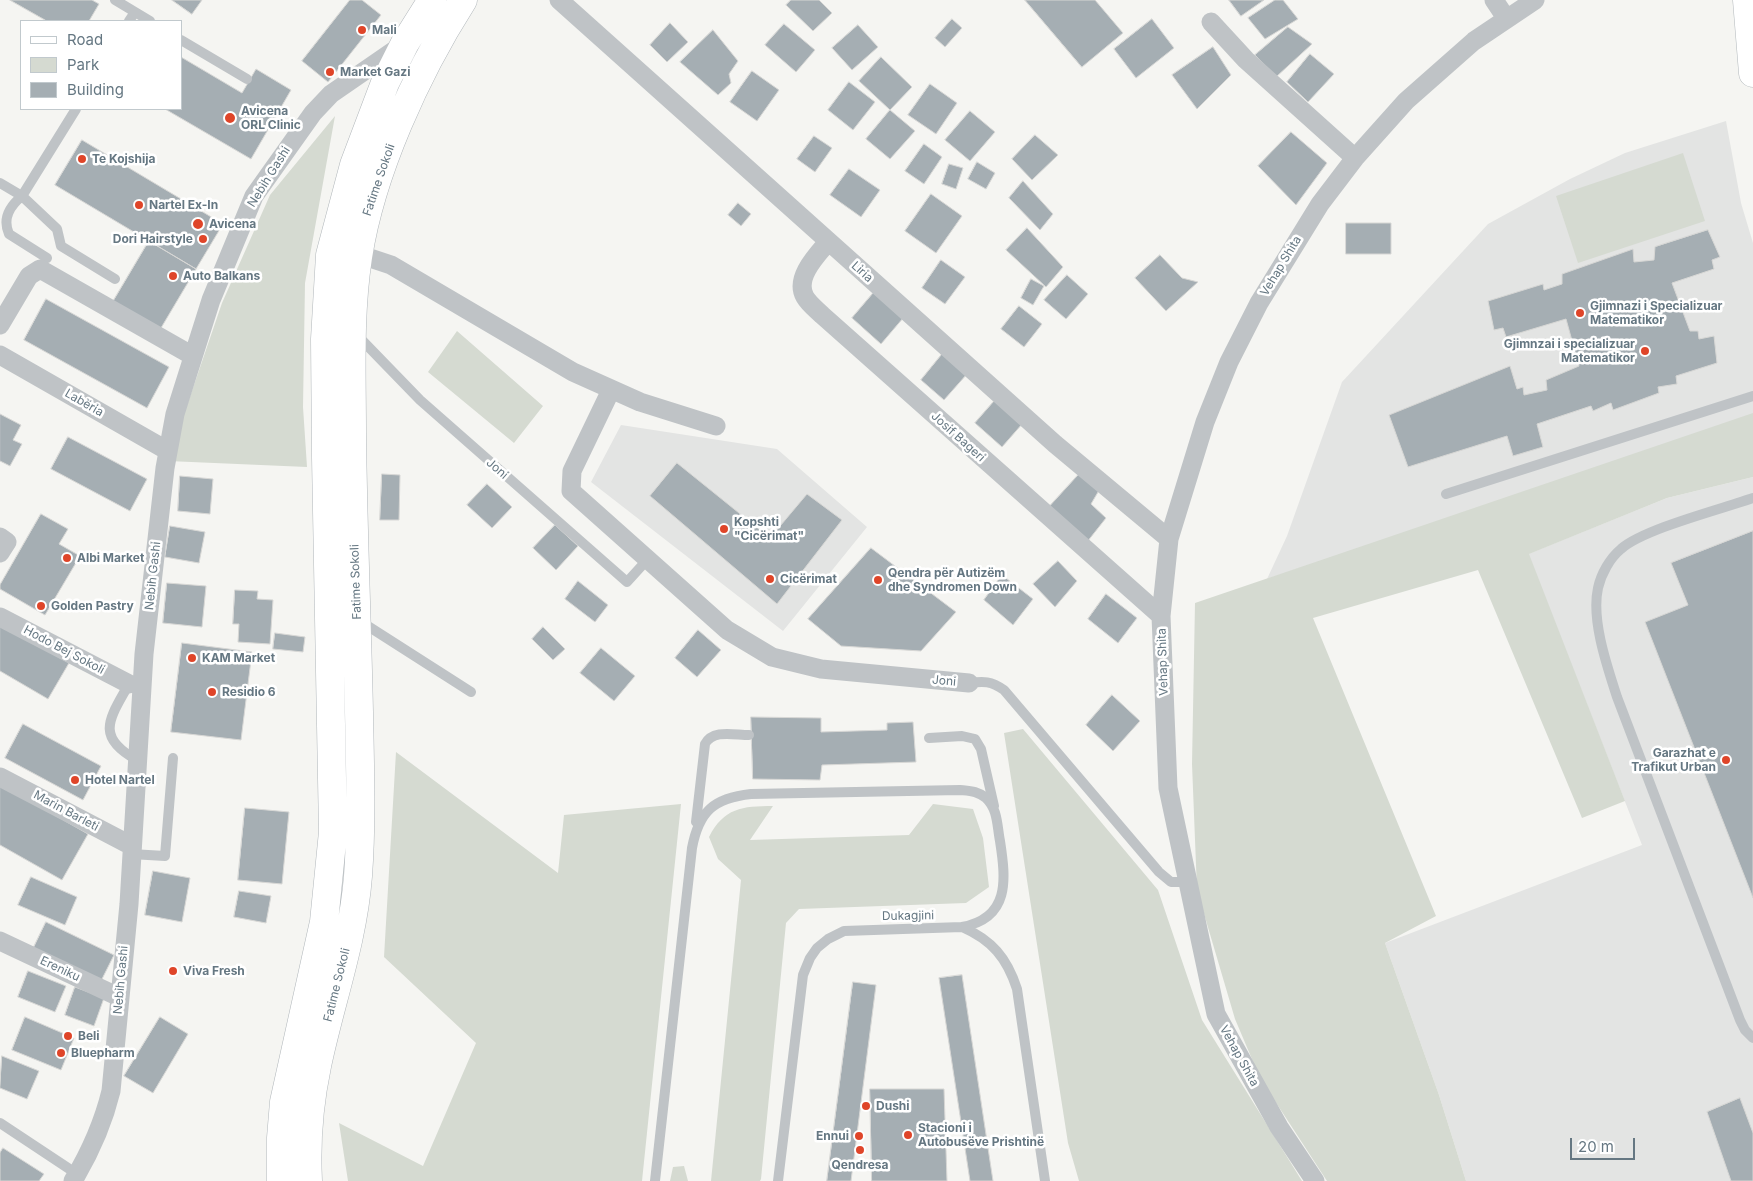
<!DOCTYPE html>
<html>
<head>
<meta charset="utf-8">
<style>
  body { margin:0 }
  #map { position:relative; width:1753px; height:1181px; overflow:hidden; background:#f5f5f2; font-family:Inter,sans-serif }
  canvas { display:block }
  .legend { position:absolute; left:20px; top:20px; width:162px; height:90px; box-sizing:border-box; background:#fff; border:1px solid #c1c9cd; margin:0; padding:6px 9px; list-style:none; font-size:15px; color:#657782 }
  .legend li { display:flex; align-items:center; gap:10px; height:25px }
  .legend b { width:25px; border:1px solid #c1c9cd }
  .scale { position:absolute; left:1570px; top:1138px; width:65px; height:22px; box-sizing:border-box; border:2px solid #657782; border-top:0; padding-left:6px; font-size:15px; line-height:18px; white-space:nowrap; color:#657782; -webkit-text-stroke:4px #fff; paint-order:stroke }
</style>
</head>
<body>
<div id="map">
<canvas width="1753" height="1181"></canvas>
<ul class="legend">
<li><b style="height:6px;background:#fff"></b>Road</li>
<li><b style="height:14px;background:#d5dad1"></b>Park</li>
<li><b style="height:14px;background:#a5aeb3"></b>Building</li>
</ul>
<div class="scale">20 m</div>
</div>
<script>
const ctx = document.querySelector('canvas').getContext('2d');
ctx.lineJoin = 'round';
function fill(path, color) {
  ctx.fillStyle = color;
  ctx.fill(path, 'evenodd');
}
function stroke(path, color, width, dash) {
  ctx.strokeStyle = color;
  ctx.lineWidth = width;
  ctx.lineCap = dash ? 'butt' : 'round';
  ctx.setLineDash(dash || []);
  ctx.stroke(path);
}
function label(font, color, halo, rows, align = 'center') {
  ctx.font = font + ' Inter,sans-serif';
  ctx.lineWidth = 5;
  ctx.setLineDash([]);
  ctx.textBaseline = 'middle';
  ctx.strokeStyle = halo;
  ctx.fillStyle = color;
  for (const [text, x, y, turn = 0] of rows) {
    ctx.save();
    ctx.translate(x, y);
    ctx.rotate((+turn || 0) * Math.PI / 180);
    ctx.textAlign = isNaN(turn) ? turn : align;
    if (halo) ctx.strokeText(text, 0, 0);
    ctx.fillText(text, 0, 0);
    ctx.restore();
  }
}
fill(new Path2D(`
  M1726,121L1741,203L1753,243V416L1267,579L1287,536L1342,382L1488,224L1570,179L1625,153Z
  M621,425L777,449L867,527L783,631L591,482Z
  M1753,477V1181H1466L1439,1095L1385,943L1642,845L1528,554L1667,498Z`), '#e3e4e3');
fill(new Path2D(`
  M335,116L305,283L303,407L307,467L168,461L222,303L270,195Z
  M1683,153L1705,221L1578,263L1556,196Z
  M457,331L543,406L514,443L428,372Z
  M1753,413V477L1667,498L1529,554L1625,801L1582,818L1478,570L1313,618L1436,916L1385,943L1439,1095L1466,1181H1327L1260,1078L1235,1019L1197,890L1192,764L1195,603Z
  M1023,729L1158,890L1202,1020L1302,1181H1079L1068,1143L1004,733Z
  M396,752L558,873L564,815L681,804L642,1181H348L339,1123L423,1166L476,1043L384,957Z
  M933,804L973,809L983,838L989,887L966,903L799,909L786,923L761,1179L760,1181H711L741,880L718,859L709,837C724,808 742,806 773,806L750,840L909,835Z
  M684,1166L688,1181H670L673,1167Z`), '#d5dad1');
const building = new Path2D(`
  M10,0H92L99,4L89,21H47Z
  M172,0H202L192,14Z
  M350,0H362L381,15L328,82L302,61Z
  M791,0H819L832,13L813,31L786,5Z
  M1025,0H1095L1123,33L1082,67Z
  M1229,0H1264L1241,16Z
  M1275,0H1283L1298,19L1265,39L1248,18Z
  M952,19L962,28L945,47L935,38Z
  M1152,19L1174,48L1136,78L1114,49Z
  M670,23L688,42L667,62L650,45Z
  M784,24L815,50L796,72L765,45Z
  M858,25L878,47L852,70L832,48Z
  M1288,27L1312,44L1276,77L1255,55Z
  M713,30L738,61L729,74L731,83L718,95L680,62Z
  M1213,47L1231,75L1197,109L1172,75Z
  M1310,54L1334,74L1308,102L1287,82Z
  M181,57L242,93L256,69L291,90L251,159L165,109H181Z
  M881,57L912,87L890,110L859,81Z
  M752,71L779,90L757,121L730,102Z
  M849,82L875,102L853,130L828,110Z
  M930,84L957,103L936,134L908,115Z
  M890,110L915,131L890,159L866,139Z
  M970,111L995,132L970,161L945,140Z
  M1291,132L1327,163L1296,205L1258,166Z
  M1035,135L1058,155L1032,180L1012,159Z
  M814,136L832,148L815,172L797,159Z
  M82,140L223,224L196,269L55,185Z
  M924,144L942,157L924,184L905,171Z
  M977,162L995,173L986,189L968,179Z
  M949,164L963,168L956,189L942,184Z
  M849,169L880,190L861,217L830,195Z
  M1023,181L1053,214L1040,230L1009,198Z
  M931,194L962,216L936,253L905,231Z
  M738,203L751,214L741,226L728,215Z
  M1346,223H1391V254H1346Z
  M1027,228L1063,267L1046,287L1006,250Z
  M1708,230L1720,257L1712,260L1714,269L1672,283L1690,331H1698L1699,339L1714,336L1717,363L1676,376L1677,384L1658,387L1659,393L1613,410L1611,403L1593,411L1591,406L1537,424L1543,447L1513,456L1507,436L1408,467L1389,415L1510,366L1517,389L1523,387L1524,395L1547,390L1546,380L1579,366L1566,319L1506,337L1503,328L1494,330L1488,301L1543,284L1544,290L1562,284V274L1633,249L1634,262L1654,260L1655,247Z
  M149,241L196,269L158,333L111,305Z
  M1160,255L1182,278L1198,282L1166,311L1135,278Z
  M941,260L965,277L945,304L922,288Z
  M1067,275L1088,294L1066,319L1044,300Z
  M1031,279L1044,286L1033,305L1021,298Z
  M875,291L904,317L881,344L852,318Z
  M46,299L169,367L147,408L24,340Z
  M1019,306L1042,324L1024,347L1001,329Z
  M943,353L967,374L944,400L921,380Z
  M996,399L1023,423L1002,447L975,423Z
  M0,414L21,425L13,440L22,444L10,466L0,461Z
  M68,437L147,479L130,511L51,469Z
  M677,463L770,538L807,494L842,520L777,604L650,496Z
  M1080,473L1101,487L1091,504L1106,518L1087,542L1049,507Z
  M382,474L400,475L399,520H380Z
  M180,476L213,479L210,514L178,511Z
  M487,484L512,507L492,528L467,505Z
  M41,514L68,529L59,544L80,556L45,615L0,589V585Z
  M555,525L578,546L556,570L533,548Z
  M170,526L205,532L199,563L165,557Z
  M1753,531V898L1645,622L1688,605L1671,563Z
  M871,548L956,612L921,651L841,646L808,619Z
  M1058,561L1077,581L1055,607L1033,584Z
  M1002,575L1033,599L1013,625L984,600Z
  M578,581L608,605L595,622L565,599Z
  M167,583L206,586L202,627L163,623Z
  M235,590L258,591L257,599L273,600L270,644L238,642L239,624H233Z
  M1106,594L1137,618L1118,643L1088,619Z
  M0,624L69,663L48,699L0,671Z
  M543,627L565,649L553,660L532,639Z
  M698,630L721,650L697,677L675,658Z
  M275,633L305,637L303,652L273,649Z
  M182,643L252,652L241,740L171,732Z
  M601,648L635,676L614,701L580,673Z
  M1112,695L1140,721L1113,751L1086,725Z
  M751,717L821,718V732L887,730V723L913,722L916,762L822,765L820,780L753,779Z
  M23,724L101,766L83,800L5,758Z
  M0,784L88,834L62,880L0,845Z
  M245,808L289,812L282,884L238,880Z
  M153,871L190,878L182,922L145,915Z
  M31,877L77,897L65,925L18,905Z
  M239,891L271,896L266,923L234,917Z
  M46,922L114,955L101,981L33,949Z
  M28,971L66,986L55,1012L18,997Z
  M962,975L993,1181H970L939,978Z
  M853,982L876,985L851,1181H827Z
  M75,987L104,998L94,1026L65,1015Z
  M25,1017L74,1038L61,1070L12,1050Z
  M160,1017L188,1034L153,1093L124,1076Z
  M2,1056L39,1071L27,1099L0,1088Z
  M870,1089H944L947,1181H872Z
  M1740,1098L1753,1133V1181H1731L1707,1112Z
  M3,1148L44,1174L39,1181H0V1153Z`);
fill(building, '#a5aeb3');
stroke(building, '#d7d7d5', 1);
const secondary = new Path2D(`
  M1747,0L1753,73
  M281,1181V1138L284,1102L324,922L333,832L326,457L325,339L330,255L354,165L385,83L405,43L432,0
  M308,1181C306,1142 309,1104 317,1066C330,1003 353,942 358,876C362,822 360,767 359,712C357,619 353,526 352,433C352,374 349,315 358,257C371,172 417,72 463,0`);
stroke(secondary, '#b1b7bb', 29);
stroke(new Path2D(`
  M115,0L135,12
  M129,21L135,12L150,21
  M181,40L247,79
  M0,183L22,196L57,229L61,246L115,279
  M47,258L9,234C2,218 10,206 22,196L76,109
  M357,335L420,400L627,582L647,560
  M1446,494L1753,396
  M1753,498C1722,509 1643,529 1621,549C1610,558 1601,574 1598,588C1591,620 1607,666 1617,697L1740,1020L1745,1030L1753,1038
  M360,621L471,692
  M130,682C111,717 93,736 137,760
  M969,683C984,681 991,681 1004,690L1159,872L1171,882H1186
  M929,738L962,736L975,739L981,749L994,806
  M696,822L705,744C713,729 734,735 749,735
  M131,854L165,856L173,758
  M0,1123L77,1174
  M655,1181L692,848C699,811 714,798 751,794L960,790C970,791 978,791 986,798C998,809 997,826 1000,841C1006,880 1010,918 962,927
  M778,1181L803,975L810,958L817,948L828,939L844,931L962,927C992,940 1007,958 1017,989L1045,1181`), '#bfc3c6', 10);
stroke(new Path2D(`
  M559,0L1055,444L1169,539
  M1494,0L1506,18
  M1211,22L1246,60L1355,158
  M828,242C817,255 794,278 805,297C809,304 817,310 822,315L1161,616
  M358,254L391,265L573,372L640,402L716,426
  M0,325L29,276L40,269L193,356
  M0,355L168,451
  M611,390L572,471L571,491L727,630L772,657L821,669L969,683
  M0,537L7,542L0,553
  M0,617L129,684
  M0,777L132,846
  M0,941L119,997
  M73,1181C91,1151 103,1124 111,1091L129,904L144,654L165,468L175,414L211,300L254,196L313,113L331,94L402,45
  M1315,1181L1279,1127L1216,1014L1168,788L1161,616L1169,539L1205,422L1229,362L1259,303L1320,204L1355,158L1406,101L1474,41L1535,0`), '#bfc3c6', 19);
stroke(secondary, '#fff', 28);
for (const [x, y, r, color] of [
  [362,30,5,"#df4529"],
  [330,72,5,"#df4529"],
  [230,118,6,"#df4529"],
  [82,159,5,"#df4529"],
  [139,205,5,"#df4529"],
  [198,224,6,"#df4529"],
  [203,239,5,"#df4529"],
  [173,276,5,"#df4529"],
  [1580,313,5,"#df4529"],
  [1645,351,5,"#df4529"],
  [724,529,5,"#df4529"],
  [67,558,5,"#df4529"],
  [770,579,5,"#df4529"],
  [878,580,5,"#df4529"],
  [41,606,5,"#df4529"],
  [192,658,5,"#df4529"],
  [212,692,5,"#df4529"],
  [1726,760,5,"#df4529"],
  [75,780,5,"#df4529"],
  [173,971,5,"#df4529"],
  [68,1036,5,"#df4529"],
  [61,1053,5,"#df4529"],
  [866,1106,5,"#df4529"],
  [908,1135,5,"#df4529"],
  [859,1136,5,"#df4529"],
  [860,1150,5,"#df4529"]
]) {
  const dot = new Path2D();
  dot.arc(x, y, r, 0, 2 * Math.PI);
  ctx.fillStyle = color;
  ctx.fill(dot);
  stroke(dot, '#fff', 2);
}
label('bold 12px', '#657782', '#fff', [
  ["Mali",372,30],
  ["Market Gazi",340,72],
  ["Avicena",241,111],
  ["ORL Clinic",241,125],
  ["Te Kojshija",92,159],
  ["Nartel Ex-In",149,205],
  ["Avicena",209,224],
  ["Dori Hairstyle",193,239,"right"],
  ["Auto Balkans",183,276],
  ["Gjimnazi i Specializuar",1590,306],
  ["Matematikor",1590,320],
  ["Gjimnzai i specializuar",1635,344,"right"],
  ["Matematikor",1635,358,"right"],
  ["Kopshti",734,522],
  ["\"Cicërimat\"",734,536],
  ["Albi Market",77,558],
  ["Qendra për Autizëm",888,573],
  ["dhe Syndromen Down",888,587],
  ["Cicërimat",780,579],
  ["Golden Pastry",51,606],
  ["KAM Market",202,658],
  ["Residio 6",222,692],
  ["Garazhat e",1716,753,"right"],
  ["Trafikut Urban",1716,767,"right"],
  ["Hotel Nartel",85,780],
  ["Viva Fresh",183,971],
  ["Beli",78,1036],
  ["Bluepharm",71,1053],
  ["Dushi",876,1106],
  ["Stacioni i",918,1128],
  ["Autobusëve Prishtinë",918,1142],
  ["Ennui",849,1136,"right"],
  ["Qendresa",860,1165,"center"]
], 'left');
label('12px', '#657782', '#fff', [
  ["Nebih Gashi",269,177,-58],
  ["Fatime Sokoli",379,180,-71],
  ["Vehap Shita",1281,266,-59],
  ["Liria",862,272,42],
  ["Labëria",84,403,30],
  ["Josif Bageri",958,437,42],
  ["Joni",497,469,41],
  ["Nebih Gashi",153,576,-84],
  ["Fatime Sokoli",356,582,-92],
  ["Hodo Bej Sokoli",64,650,28],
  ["Vehap Shita",1163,662,-92],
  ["Joni",944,681,5],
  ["Marin Barleti",66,811,28],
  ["Dukagjini",908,916,-1],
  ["Ereniku",60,969,25],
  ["Nebih Gashi",121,980,-85],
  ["Fatime Sokoli",337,985,-76],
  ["Vehap Shita",1239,1056,61]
]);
</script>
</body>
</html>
